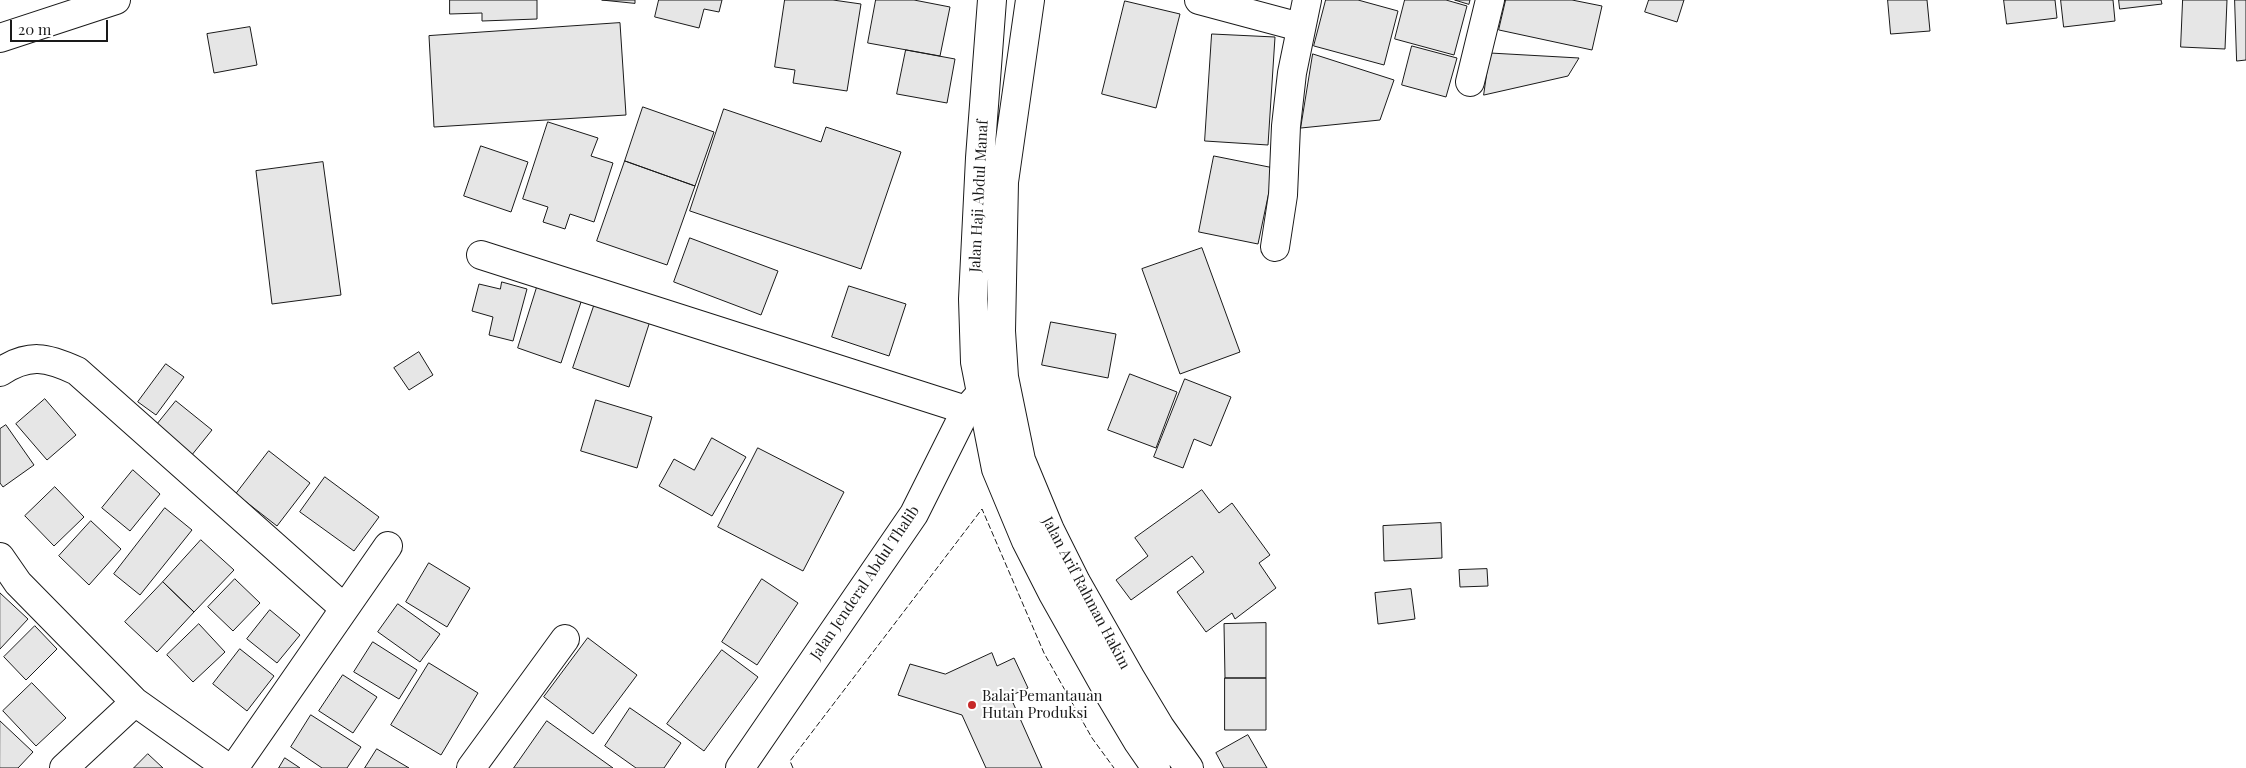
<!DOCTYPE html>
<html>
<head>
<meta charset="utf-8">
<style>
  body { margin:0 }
  #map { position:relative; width:2246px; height:768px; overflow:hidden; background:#fff; font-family:"Playfair Display",serif }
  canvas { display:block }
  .scale { position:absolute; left:10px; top:20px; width:98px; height:22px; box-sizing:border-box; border:2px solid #1a1a1a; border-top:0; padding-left:6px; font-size:15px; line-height:18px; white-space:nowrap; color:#1a1a1a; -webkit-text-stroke:4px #fff; paint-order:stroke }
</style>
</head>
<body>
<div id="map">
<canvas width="2246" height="768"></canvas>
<div class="scale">20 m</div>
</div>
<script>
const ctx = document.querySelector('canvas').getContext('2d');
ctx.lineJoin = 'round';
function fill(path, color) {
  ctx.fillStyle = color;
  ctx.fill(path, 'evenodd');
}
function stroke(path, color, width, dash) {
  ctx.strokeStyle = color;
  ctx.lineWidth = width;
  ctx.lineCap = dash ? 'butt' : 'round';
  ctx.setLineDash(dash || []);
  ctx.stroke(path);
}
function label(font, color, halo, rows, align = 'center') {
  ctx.font = font + ' "Playfair Display",serif';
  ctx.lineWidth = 4;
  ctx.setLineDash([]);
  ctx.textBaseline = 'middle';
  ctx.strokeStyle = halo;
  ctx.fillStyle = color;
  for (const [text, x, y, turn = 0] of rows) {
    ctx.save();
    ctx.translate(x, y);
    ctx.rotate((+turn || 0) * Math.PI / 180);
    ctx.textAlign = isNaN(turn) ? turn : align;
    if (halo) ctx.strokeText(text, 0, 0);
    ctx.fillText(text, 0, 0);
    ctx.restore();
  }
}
const building = new Path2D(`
  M450,0H537V19L482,21V13L450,14Z
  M602,0H635V3Z
  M659,0H722L719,12L704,9L699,28L655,17Z
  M785,0H833L861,4L847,91L793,83L795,70L775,67Z
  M876,0H914L950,7L940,56L868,43Z
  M1326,0H1358L1398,11L1384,65L1314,46Z
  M1405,0H1446L1467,6L1454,55L1395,39Z
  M1455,0H1470L1469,4Z
  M1506,0H1572L1602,6L1592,50L1499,30Z
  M1649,0H1684L1677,22L1645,12Z
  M1888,0H1927L1930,31L1891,34Z
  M2004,0H2055L2057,18L2007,24Z
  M2061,0H2113L2115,21L2064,27Z
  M2119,0H2161L2162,4L2120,9Z
  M2183,0H2227L2225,49L2181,47Z
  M2235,0H2246V60L2237,61Z
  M1125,1L1180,14L1156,108L1102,94Z
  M620,23L626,115L434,127L429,36Z
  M250,27L257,65L214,73L207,34Z
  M1212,34L1275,37L1268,145L1205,141Z
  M1412,46L1457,58L1446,97L1402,85Z
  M906,50L955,59L947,103L897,94Z
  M1490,53L1579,58L1568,76L1484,95Z
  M1313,54L1394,80L1380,120L1301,128Z
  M643,107L714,132L695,186L625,161Z
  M724,109L821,142L826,127L901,152L861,269L690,211Z
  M548,122L598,138L591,156L613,163L594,222L570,214L565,229L543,222L548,207L523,199Z
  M481,146L528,162L511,212L464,196Z
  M1214,156L1274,168L1258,244L1199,232Z
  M625,161L695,186L667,265L597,241Z
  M323,162L341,295L272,304L256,171Z
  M690,238L778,271L761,315L674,282Z
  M1202,248L1240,352L1180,374L1142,269Z
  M502,282L527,289L513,341L489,335L493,317L472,311L479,284L500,289Z
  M538,284L582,299L561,363L518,348Z
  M849,286L906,304L889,356L832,337Z
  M595,303L650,321L629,387L573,368Z
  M1051,322L1116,334L1108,378L1042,365Z
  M419,352L433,375L409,390L394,368Z
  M166,364L184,377L156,415L138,402Z
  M1130,374L1177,392L1156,448L1108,430Z
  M1185,379L1231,397L1211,446L1194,439L1183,468L1154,457Z
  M45,399L76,435L47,460L16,424Z
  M596,400L652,417L637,468L581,451Z
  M176,401L212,430L191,456L155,427Z
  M6,425L34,465L3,487L0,483V429Z
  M712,438L746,457L712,516L659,486L674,459L694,470Z
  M758,448L844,492L803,571L718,527Z
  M269,451L310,483L277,526L236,494Z
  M133,470L160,494L130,531L102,508Z
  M325,477L379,517L354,551L300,512Z
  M55,487L84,517L54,546L25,516Z
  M1202,490L1219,513L1232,503L1270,555L1259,563L1276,588L1235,619L1232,613L1206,632L1177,592L1204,572L1192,556L1131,600L1116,580L1148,556L1135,538Z
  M165,508L192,530L140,595L114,574Z
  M91,521L121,549L89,585L59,556Z
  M1441,523L1442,558L1384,561L1383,526Z
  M201,540L234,570L194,612L163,582Z
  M429,563L470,588L447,627L406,602Z
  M1487,569L1488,586L1460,587L1459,570Z
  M235,579L260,603L233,631L208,607Z
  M762,579L798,603L757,665L722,642Z
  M163,582L194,612L157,652L125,622Z
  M1411,589L1415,619L1378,624L1375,593Z
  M0,593L28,619L0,649Z
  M398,604L440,634L420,662L378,632Z
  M270,610L300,635L277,663L247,639Z
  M1266,623V678H1225L1224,624Z
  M199,624L225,652L193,682L167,655Z
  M35,626L57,649L26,680L4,657Z
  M588,638L637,675L593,734L544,697Z
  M373,642L417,670L399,699L354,672Z
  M240,649L274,676L247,711L213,684Z
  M722,650L758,677L704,751L667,724Z
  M992,653L997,666L1014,658L1028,688L1010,696L1042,768H986L962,715L898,695L910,664L945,674Z
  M429,663L478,693L441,755L391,725Z
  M343,675L377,697L353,733L319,711Z
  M1225,678H1266V730H1225Z
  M32,683L66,718L36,746L3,711Z
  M630,708L681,743L664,768H636L605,746Z
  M311,715L361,747L347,768H322L291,747Z
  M0,721L33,752L18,768H0Z
  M547,721L613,768H514Z
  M1248,735L1267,768H1224L1216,753Z
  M377,749L409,768H365Z
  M148,754L163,768H134Z
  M285,758L300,768H279Z`);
fill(building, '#e6e6e6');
stroke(building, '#1a1a1a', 1);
const minor = new Path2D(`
  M1199,0L1300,27
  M1470,82L1490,0
  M1275,247L1283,195L1286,126L1292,73L1307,0
  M481,255L966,410
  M0,372C29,353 47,357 77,371L344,608
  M0,557L18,583L135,702L228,768
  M64,768L135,702
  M234,768L388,546
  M471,768L565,639`);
const tertiary = new Path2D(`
  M0,38L116,0
  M740,768L914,514L966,410L982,392L998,381`);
const secondary = new Path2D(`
  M992,0L980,158L973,299L975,362L996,469L1026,541L1053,594L1107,690L1138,742L1156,768
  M1030,0L1004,182L1001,331L1004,377L1021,460L1050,530L1076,582L1130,677L1160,727L1189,768`);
stroke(minor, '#1a1a1a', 30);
stroke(tertiary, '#1a1a1a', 30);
stroke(secondary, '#1a1a1a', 30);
stroke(minor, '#fff', 28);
stroke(tertiary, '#fff', 28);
stroke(secondary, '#fff', 28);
stroke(new Path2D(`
  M793,768L790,761L982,509L1044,653L1092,738L1114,768`), '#1a1a1a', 1, [6, 2.5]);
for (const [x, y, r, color] of [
  [972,705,5,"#c62828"]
]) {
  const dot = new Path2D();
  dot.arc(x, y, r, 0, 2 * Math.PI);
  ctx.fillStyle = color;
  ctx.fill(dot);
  stroke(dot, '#fff', 2);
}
label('15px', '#1a1a1a', '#fff', [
  ["Jalan Haji Abdul Manaf",979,196,-87],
  ["Jalan Jenderal Abdul Thalib",865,583,-56],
  ["Jalan Arif Rahman Hakim",1086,593,62]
]);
label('15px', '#1a1a1a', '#fff', [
  ["Balai Pemantauan",982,696],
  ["Hutan Produksi",982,713]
], 'left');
</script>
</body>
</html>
